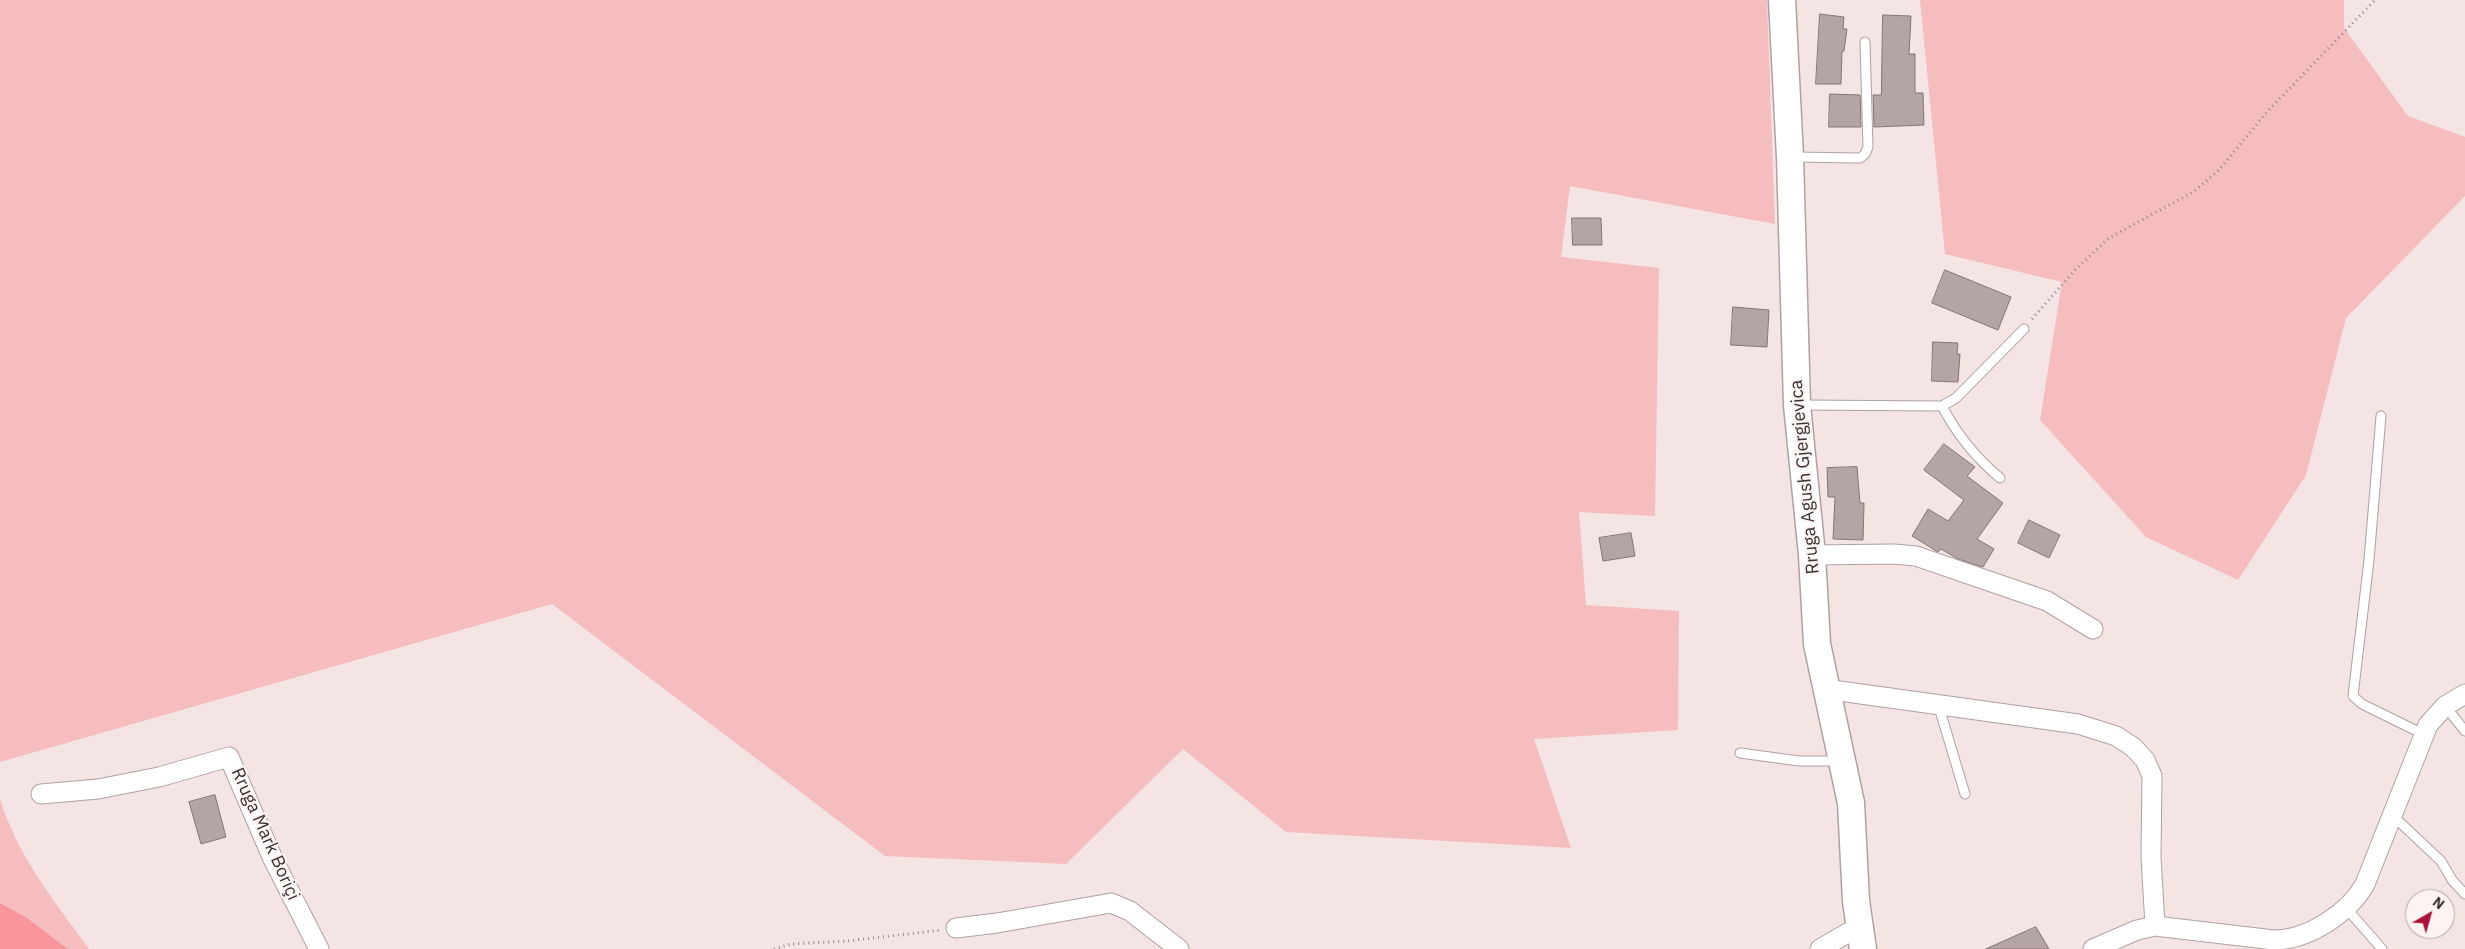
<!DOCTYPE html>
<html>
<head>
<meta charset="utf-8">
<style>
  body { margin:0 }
  #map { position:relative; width:2465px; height:949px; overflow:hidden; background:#f4e4e4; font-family:"IBM Plex Sans",sans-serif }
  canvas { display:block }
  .north { position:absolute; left:2405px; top:889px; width:50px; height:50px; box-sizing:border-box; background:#fdf3f3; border:1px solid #aea6a6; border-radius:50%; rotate:38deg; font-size:14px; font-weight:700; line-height:20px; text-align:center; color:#383232 }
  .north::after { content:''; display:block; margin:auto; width:18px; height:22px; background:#a91236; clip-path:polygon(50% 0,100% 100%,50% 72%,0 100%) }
</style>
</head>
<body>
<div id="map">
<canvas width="2465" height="949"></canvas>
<div class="north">N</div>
</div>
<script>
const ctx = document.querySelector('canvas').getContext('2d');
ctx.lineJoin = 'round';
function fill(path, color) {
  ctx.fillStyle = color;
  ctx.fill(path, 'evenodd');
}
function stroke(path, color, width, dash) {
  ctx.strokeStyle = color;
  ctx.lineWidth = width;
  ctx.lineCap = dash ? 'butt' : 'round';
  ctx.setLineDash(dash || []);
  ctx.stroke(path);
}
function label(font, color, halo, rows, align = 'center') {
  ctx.font = font + ' "IBM Plex Sans",sans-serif';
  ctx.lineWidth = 4;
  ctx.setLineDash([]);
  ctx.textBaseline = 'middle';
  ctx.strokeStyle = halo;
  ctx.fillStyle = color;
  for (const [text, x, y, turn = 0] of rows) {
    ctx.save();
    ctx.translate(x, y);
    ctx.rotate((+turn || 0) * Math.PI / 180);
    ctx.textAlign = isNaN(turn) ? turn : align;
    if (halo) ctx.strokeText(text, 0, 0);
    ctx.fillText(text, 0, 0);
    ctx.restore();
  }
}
fill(new Path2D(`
  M0,0H1767L1775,224L1570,186L1561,257L1659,268L1655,516L1579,512L1586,605L1679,611L1678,730L1534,739L1571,848L1286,832L1183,749L1066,864L885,856L552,604L0,762Z
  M1920,0H2344V28L2408,116L2465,137V196L2346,318L2306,475L2238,580L2146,537L2040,420L2062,282L1945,254Z
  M0,799C17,855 55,902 89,949H68L26,917L0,903Z`), '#f6bdbf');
fill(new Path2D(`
  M0,903L26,917L68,949H0Z`), '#f9969b');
const building = new Path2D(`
  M1820,14L1844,17L1843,29H1847L1844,51H1842L1841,84H1816Z
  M1883,15L1911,16L1909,54H1915V93H1923L1924,125L1874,127L1873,95H1881Z
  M1830,94L1860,95L1861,127H1829Z
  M1572,218H1601L1602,245H1573Z
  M1945,270L2011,297L1998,330L1932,303Z
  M1733,307L1769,310L1767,347L1731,345Z
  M1933,342L1958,343L1957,354H1960L1958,382L1932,381Z
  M1944,444L1975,467L1967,476L2003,503L1977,539L1994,549L1983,567L1958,559L1941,549L1938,552L1912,536L1928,509L1948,521L1964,500L1924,470Z
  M1857,467L1860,503H1864L1863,540L1833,539L1835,497H1828L1827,468Z
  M2029,520L2060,535L2049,558L2018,543Z
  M1631,533L1635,556L1603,561L1599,538Z
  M215,795L226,837L201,844L189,802Z
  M2036,927L2049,949H1986Z`);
fill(building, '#b4a4a5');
stroke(building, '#837575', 1);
const service = new Path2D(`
  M1793,157L1860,158L1865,154L1868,147L1865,42
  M1800,405L1942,406L1956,398L2024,329
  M1942,406C1957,435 1975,457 2000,478
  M2381,416L2369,560L2353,696L2362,704L2423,734
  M1938,704L1965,794
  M2445,706L2465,731
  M1740,753L1799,761H1839
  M2392,815L2441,861L2452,880L2465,894
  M2347,909L2382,949`);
const minor = new Path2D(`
  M1812,555L1894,554L1916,556L2047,601L2093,629
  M1825,689L2078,724L2116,736L2133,747L2145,760L2152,776L2151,857L2155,926
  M41,794L98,789L159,777L229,757L273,859L319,949
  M956,928L997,923L1111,903L1130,911L1179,949
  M1820,949L1858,927
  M2093,949L2137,930L2155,926L2274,940C2308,940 2349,913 2365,884L2428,725L2445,706L2465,694`);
const secondary = new Path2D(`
  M1782,0L1790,157L1797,405L1812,555L1817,644L1851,803L1856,901L1863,949`);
stroke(service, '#b0a1a1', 11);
stroke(minor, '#b0a1a1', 21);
stroke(secondary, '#b0a1a1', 29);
stroke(new Path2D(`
  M2032,319L2075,270L2109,238L2193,192L2219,170L2266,113L2375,0
  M774,949L791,944L847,941L941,930`), '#948989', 3, [1, 4]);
stroke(service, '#fff', 9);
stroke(minor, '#fff', 19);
stroke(secondary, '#fff', 26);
label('18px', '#383232', '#fdf3f3', [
  ["Rruga Agush Gjergjevica",1805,477,-95],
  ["Rruga Mark Boriçi",265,834,66]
]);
</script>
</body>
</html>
